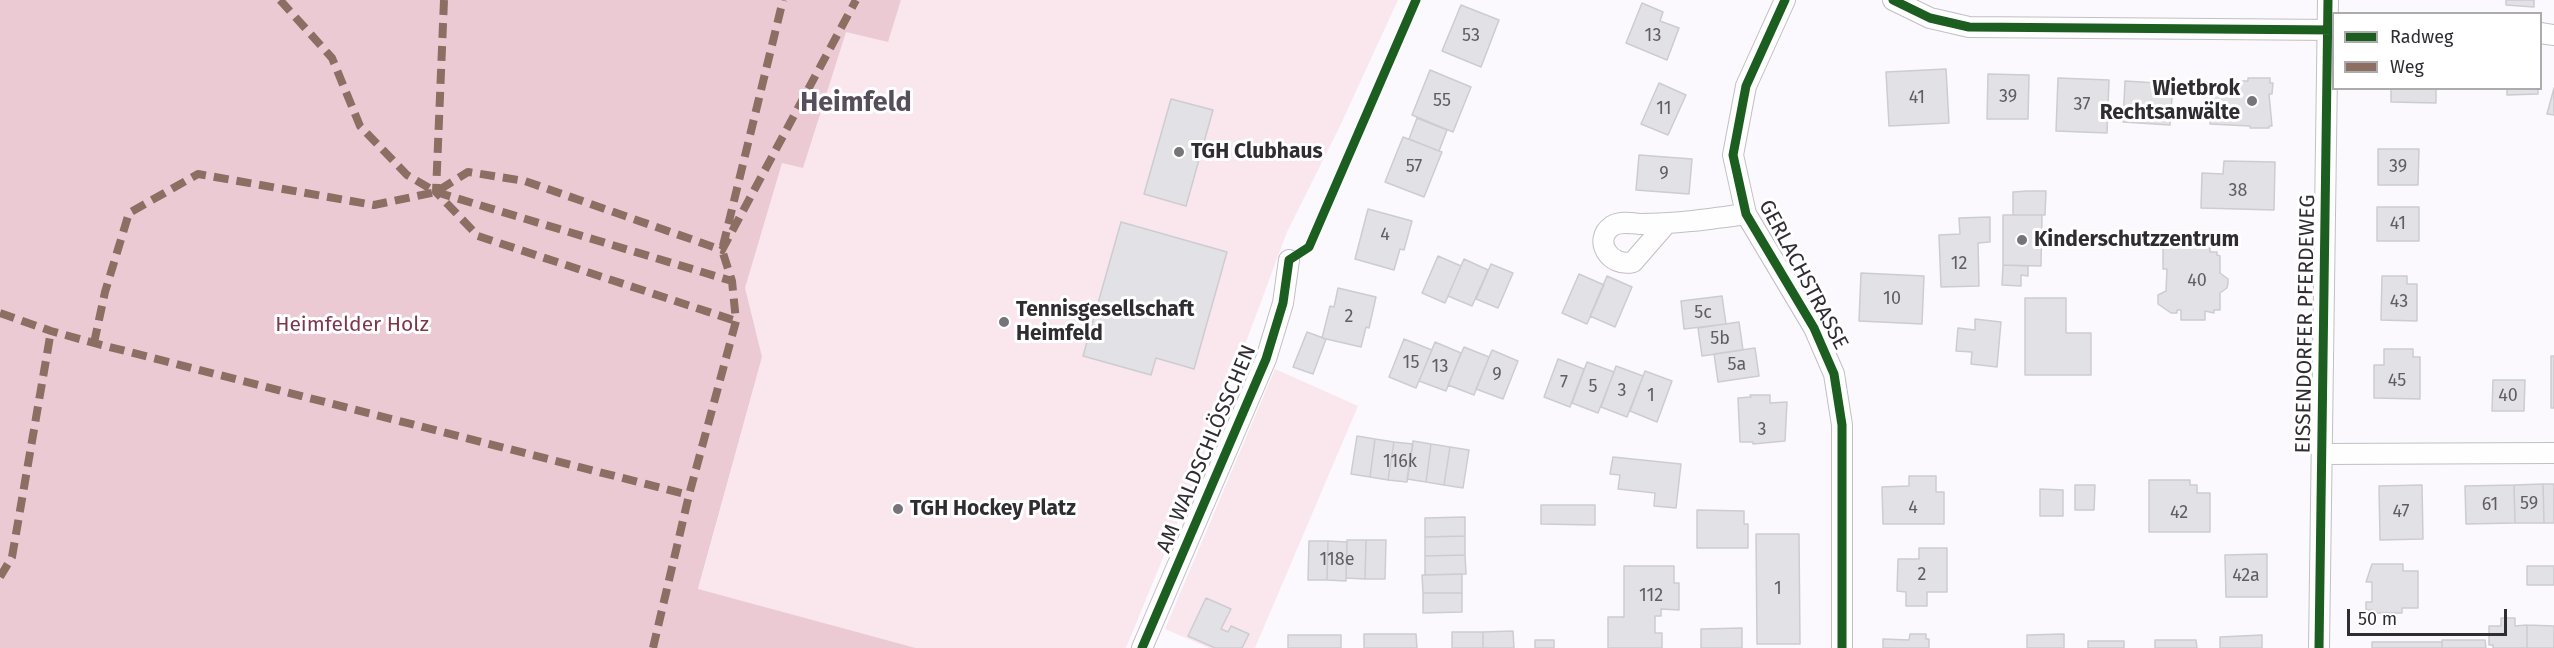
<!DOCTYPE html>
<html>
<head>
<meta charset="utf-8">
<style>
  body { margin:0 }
  #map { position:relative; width:2554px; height:648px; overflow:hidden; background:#fbf9fd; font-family:"Fira Sans",sans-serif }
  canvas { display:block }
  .legend { position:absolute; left:2332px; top:12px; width:210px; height:78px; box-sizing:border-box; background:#fff; border:2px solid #acabad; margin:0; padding:8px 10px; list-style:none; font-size:18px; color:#2f2c32 }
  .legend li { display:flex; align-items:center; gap:12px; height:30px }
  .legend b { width:30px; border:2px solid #acabad }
  .scale { position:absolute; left:2347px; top:609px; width:160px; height:27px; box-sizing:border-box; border:3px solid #2f2c32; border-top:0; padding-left:8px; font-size:18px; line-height:21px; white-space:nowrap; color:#2f2c32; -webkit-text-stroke:4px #fff; paint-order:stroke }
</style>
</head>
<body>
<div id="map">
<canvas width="2554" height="648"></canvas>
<ul class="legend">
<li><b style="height:8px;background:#1b5e20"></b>Radweg</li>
<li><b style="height:8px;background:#8d6e63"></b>Weg</li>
</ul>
<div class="scale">50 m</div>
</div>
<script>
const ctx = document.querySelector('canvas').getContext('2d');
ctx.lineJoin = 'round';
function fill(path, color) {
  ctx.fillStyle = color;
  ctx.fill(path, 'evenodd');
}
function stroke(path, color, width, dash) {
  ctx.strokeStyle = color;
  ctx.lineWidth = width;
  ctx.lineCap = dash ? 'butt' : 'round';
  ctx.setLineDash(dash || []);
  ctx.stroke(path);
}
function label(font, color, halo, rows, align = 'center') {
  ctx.font = font + ' "Fira Sans",sans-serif';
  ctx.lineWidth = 6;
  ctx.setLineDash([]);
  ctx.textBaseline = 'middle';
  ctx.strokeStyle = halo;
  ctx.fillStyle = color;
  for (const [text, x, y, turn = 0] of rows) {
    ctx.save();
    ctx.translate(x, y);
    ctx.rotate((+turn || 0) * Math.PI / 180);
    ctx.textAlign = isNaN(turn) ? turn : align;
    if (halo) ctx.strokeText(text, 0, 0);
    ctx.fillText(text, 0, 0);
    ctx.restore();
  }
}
fill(new Path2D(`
  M0,0H856L887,42L901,0H1398L1340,126L1287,232L1192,487L1126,648H916L698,590L762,357Z
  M1275,369L1358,406L1255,648H1209L1165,629Z`), '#fae7ed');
fill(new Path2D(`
  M0,0H901L888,42L846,32L803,168L782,163L745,288L762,357L698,589L916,648H0Z`), '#eccad4');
const building = new Path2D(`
  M2506,0H2534V7L2506,5Z
  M1642,3L1663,12L1660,21L1679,28L1667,60L1626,43Z
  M1461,5L1499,20L1481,67L1442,51Z
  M1946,69L1949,123L1889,126L1886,72Z
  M1430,70L1471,87L1453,132L1412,115Z
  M1988,74L2029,75L2028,119H1987Z
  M2058,78L2109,80L2107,133L2056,131Z
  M2248,78H2270V83H2273L2272,94H2269L2272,126H2269V128H2250V126L2210,124L2211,90L2232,91L2233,81H2248Z
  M2125,81L2173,84L2170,125L2123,122Z
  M1659,83L1686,95L1668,135L1641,124Z
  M2391,88H2436V103L2391,102Z
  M2507,88H2538V94L2507,95Z
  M2554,88V115L2547,114Z
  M1171,99L1213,110L1186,206L1144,194Z
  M1417,118L1447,130L1439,151L1409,139Z
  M1403,137L1442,152L1424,197L1385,182Z
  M2378,149H2419L2418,185H2378Z
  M1639,155L1692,159L1689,194L1636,190Z
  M2224,161L2275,162L2274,210L2201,208L2202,173L2223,174Z
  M2027,191H2046L2045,215H2013V192Z
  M2377,207H2419V241H2377Z
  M1368,209L1412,221L1404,250L1400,249L1394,270L1355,259Z
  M2003,215H2042L2041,266L2003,265Z
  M1990,217V242L1978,243L1979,286L1941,287L1939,235L1960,234L1959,218Z
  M1121,222L1227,252L1194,369L1156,358L1151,375L1083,356Z
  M2163,243H2210V252H2217V255L2220,256V273L2228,279V283L2227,288L2220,293V310H2214V313L2205,311V320H2181V310H2177V313H2171L2158,304V295L2166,291L2167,269H2163Z
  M1438,256L1461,266L1445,303L1422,293Z
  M1464,259L1488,270L1472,306L1448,296Z
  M1491,264L1513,273L1498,308L1476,299Z
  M2003,265L2028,266V276L2021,275V286L2002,285Z
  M1861,273L1924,276L1922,324L1859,321Z
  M1579,274L1604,285L1587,324L1562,313Z
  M1607,276L1632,287L1615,327L1590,316Z
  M2382,276H2407V284H2417V321L2381,320Z
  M1338,288L1376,297L1369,328L1366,327L1361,347L1322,338L1330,306L1334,307Z
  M1722,296L1726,324L1684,329L1681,301Z
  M2025,298H2066V333H2091V375H2025Z
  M1975,319L2001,322L1997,367L1971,364L1972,352L1956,351L1958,328L1975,330Z
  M1739,322L1743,350L1702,356L1698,328Z
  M1307,332L1326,339L1313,374L1293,367Z
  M1404,339L1432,350L1416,388L1389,377Z
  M1435,342L1461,353L1446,391L1419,381Z
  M1464,347L1489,357L1474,395L1448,385Z
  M1755,348L1759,376L1718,382L1714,354Z
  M2384,349H2413V357H2420V399L2374,398V365H2384Z
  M1492,350L1518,361L1503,399L1476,389Z
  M2551,356H2554V408H2551Z
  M1558,359L1584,369L1570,407L1544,397Z
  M1587,362L1614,372L1598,413L1572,403Z
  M1616,366L1643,376L1627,417L1601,407Z
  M1645,371L1672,381L1657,422L1630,411Z
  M2493,380H2525L2524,411H2492Z
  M1750,395H1770V403L1787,402L1785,441L1753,444V442H1740L1738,398L1751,397Z
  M1357,436L1375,439L1370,477L1351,474Z
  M1375,439L1394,442L1388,480L1370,477Z
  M1413,441L1431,444L1426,482L1407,479Z
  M1394,442L1413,444L1407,482L1388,480Z
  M1431,444L1450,447L1444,485L1426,482Z
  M1450,447L1469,450L1463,488L1444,485Z
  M1613,457L1681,464L1676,508L1654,506L1655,493L1618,489L1620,475L1610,474Z
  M1909,476H1936V492H1944V524H1883L1882,487L1909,486Z
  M2149,480H2190V485H2197V493H2210V532H2149Z
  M2543,484H2554V523H2544Z
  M2543,484L2544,523H2515L2514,485Z
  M2075,485H2095L2094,510H2075Z
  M2422,485L2423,539L2380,540L2379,486Z
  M2514,485L2515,523L2466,524L2465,486Z
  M2040,489L2063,490V516H2040Z
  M1541,505H1595V525L1541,524Z
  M1697,510L1744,511V524H1748V548H1697Z
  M1465,517V536L1425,537V518Z
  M1756,534H1799L1800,644H1757Z
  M1465,536V555L1425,556V537Z
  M1347,540H1366L1365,579L1346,578Z
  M1366,540H1386L1385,579H1365Z
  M1309,541H1328L1327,580H1308Z
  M1328,541L1347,542L1346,581L1327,580Z
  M1919,548H1947V592H1927V606H1906V592L1897,591L1898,559H1919Z
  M2267,554V597H2226L2225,555Z
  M1465,555L1466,574L1425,575V556Z
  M2372,564H2403V571H2418V608H2402V613H2372V610H2366V602H2372V582H2366Z
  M1624,566H1674V583H1679V610L1661,609V616H1655V633H1662V648H1608V617H1624Z
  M2527,566H2554V585H2527Z
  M1462,574V593H1423L1422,575Z
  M1423,593H1462V612L1423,613Z
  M1206,598L1231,609L1221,629L1228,632L1231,626L1249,634L1242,648H1215L1188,636Z
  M2501,618H2515V626L2527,625V648H2493V645H2489V626H2501Z
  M2527,625L2554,626V648H2527Z
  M1742,628V648H1701V629Z
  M1513,631L1514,648H1483V632Z
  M1452,632H1483V648H1452Z
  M1364,634H1416L1417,648H1364Z
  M1910,634H1926V639H1929V648H1883V639L1909,640Z
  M2064,634V648H2027V635Z
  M1288,635H1341V648H1288Z
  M2262,635V648H2220V637Z
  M1535,640H1554V648H1535Z
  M2155,640H2196L2197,648H2155Z
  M2442,640H2485L2486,648H2442Z
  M2088,641H2124V648H2088Z
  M2372,642H2442V648H2372Z`);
fill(building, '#e2e1e6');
stroke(building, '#cdccd1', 1.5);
const minor = new Path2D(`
  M1785,0L1746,86L1733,155L1746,214L1814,328L1834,374L1842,425V648
  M1893,0L1930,18L1969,27L2334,30
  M2540,33L2554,35
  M1666,224L1633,262C1610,268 1592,240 1612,226C1620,221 1631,223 1640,224C1676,224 1710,219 1746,214
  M2322,454L2554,453
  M1142,648L1266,359L1283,303L1289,260
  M2319,648L2328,0`);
stroke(minor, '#c1bfc3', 22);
stroke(minor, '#fefeff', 20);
stroke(new Path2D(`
  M280,0L332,58L360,126L407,175L436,192L732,281
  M444,0L436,192L478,236L736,321
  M0,313L51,331L94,343L689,495
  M94,343L105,292L129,213L198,174L374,205L436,192L468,172L525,181L722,250L856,0
  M0,577L12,557L51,331
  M653,648L689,495L736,321L732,281L722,250L783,0`), '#8d6e63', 8, [15, 8]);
stroke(new Path2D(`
  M1785,0L1746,86L1733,155L1746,214L1814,328L1834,374L1842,425V648
  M1893,0L1930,18L1969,27L2334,30
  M1142,648L1266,359L1283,303L1289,260L1309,247L1416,0
  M2319,648L2328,0`), '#1b5e20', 9);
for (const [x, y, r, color] of [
  [2252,101,6,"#767479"],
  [1179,152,6,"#767479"],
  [2022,240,6,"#767479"],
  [1004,322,6,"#767479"],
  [898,509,6,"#767479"]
]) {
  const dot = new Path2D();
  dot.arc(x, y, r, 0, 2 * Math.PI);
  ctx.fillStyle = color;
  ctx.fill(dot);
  stroke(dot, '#fff', 2);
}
label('18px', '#605d63', null, [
  ["53",1471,36],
  ["13",1653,36],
  ["39",2008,97],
  ["41",1917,98],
  ["55",1442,101],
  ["37",2082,105],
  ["11",1664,109],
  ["57",1414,167],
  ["39",2398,167],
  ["9",1664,174],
  ["38",2238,191],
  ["41",2398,224],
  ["4",1385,235],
  ["12",1959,264],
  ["40",2197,281],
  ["10",1892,299],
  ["43",2399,302],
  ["5c",1703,313],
  ["2",1349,317],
  ["5b",1720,339],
  ["15",1411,363],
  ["5a",1737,365],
  ["13",1440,367],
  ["9",1497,375],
  ["45",2397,381],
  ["7",1564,383],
  ["5",1593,387],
  ["3",1622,391],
  ["1",1651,396],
  ["40",2508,396],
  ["3",1762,430],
  ["116k",1400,462],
  ["59",2529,504],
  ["61",2490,505],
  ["4",1913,508],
  ["47",2401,512],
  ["42",2179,513],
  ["118e",1337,560],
  ["2",1922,575],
  ["42a",2246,576],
  ["1",1778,589],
  ["112",1651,596]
]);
label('bold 21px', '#2f2c32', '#fff', [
  ["Wietbrok",2240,89,"right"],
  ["Rechtsanwälte",2240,113,"right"],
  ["TGH Clubhaus",1191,152],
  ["Kinderschutzzentrum",2034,240],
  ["Tennisgesellschaft",1016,310],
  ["Heimfeld",1016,334],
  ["TGH Hockey Platz",910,509]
], 'left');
label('21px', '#2f2c32', '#fff', [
  ["GERLACHSTRASSE",1803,275,62],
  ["EISSENDORFER PFERDEWEG",2306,324,-89],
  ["AM WALDSCHLÖSSCHEN",1207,449,-67]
]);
label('21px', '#7e364d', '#fff', [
  ["Heimfelder Holz",352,325]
]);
label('bold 27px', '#574e5b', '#fff', [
  ["Heimfeld",856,103]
]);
</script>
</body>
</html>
